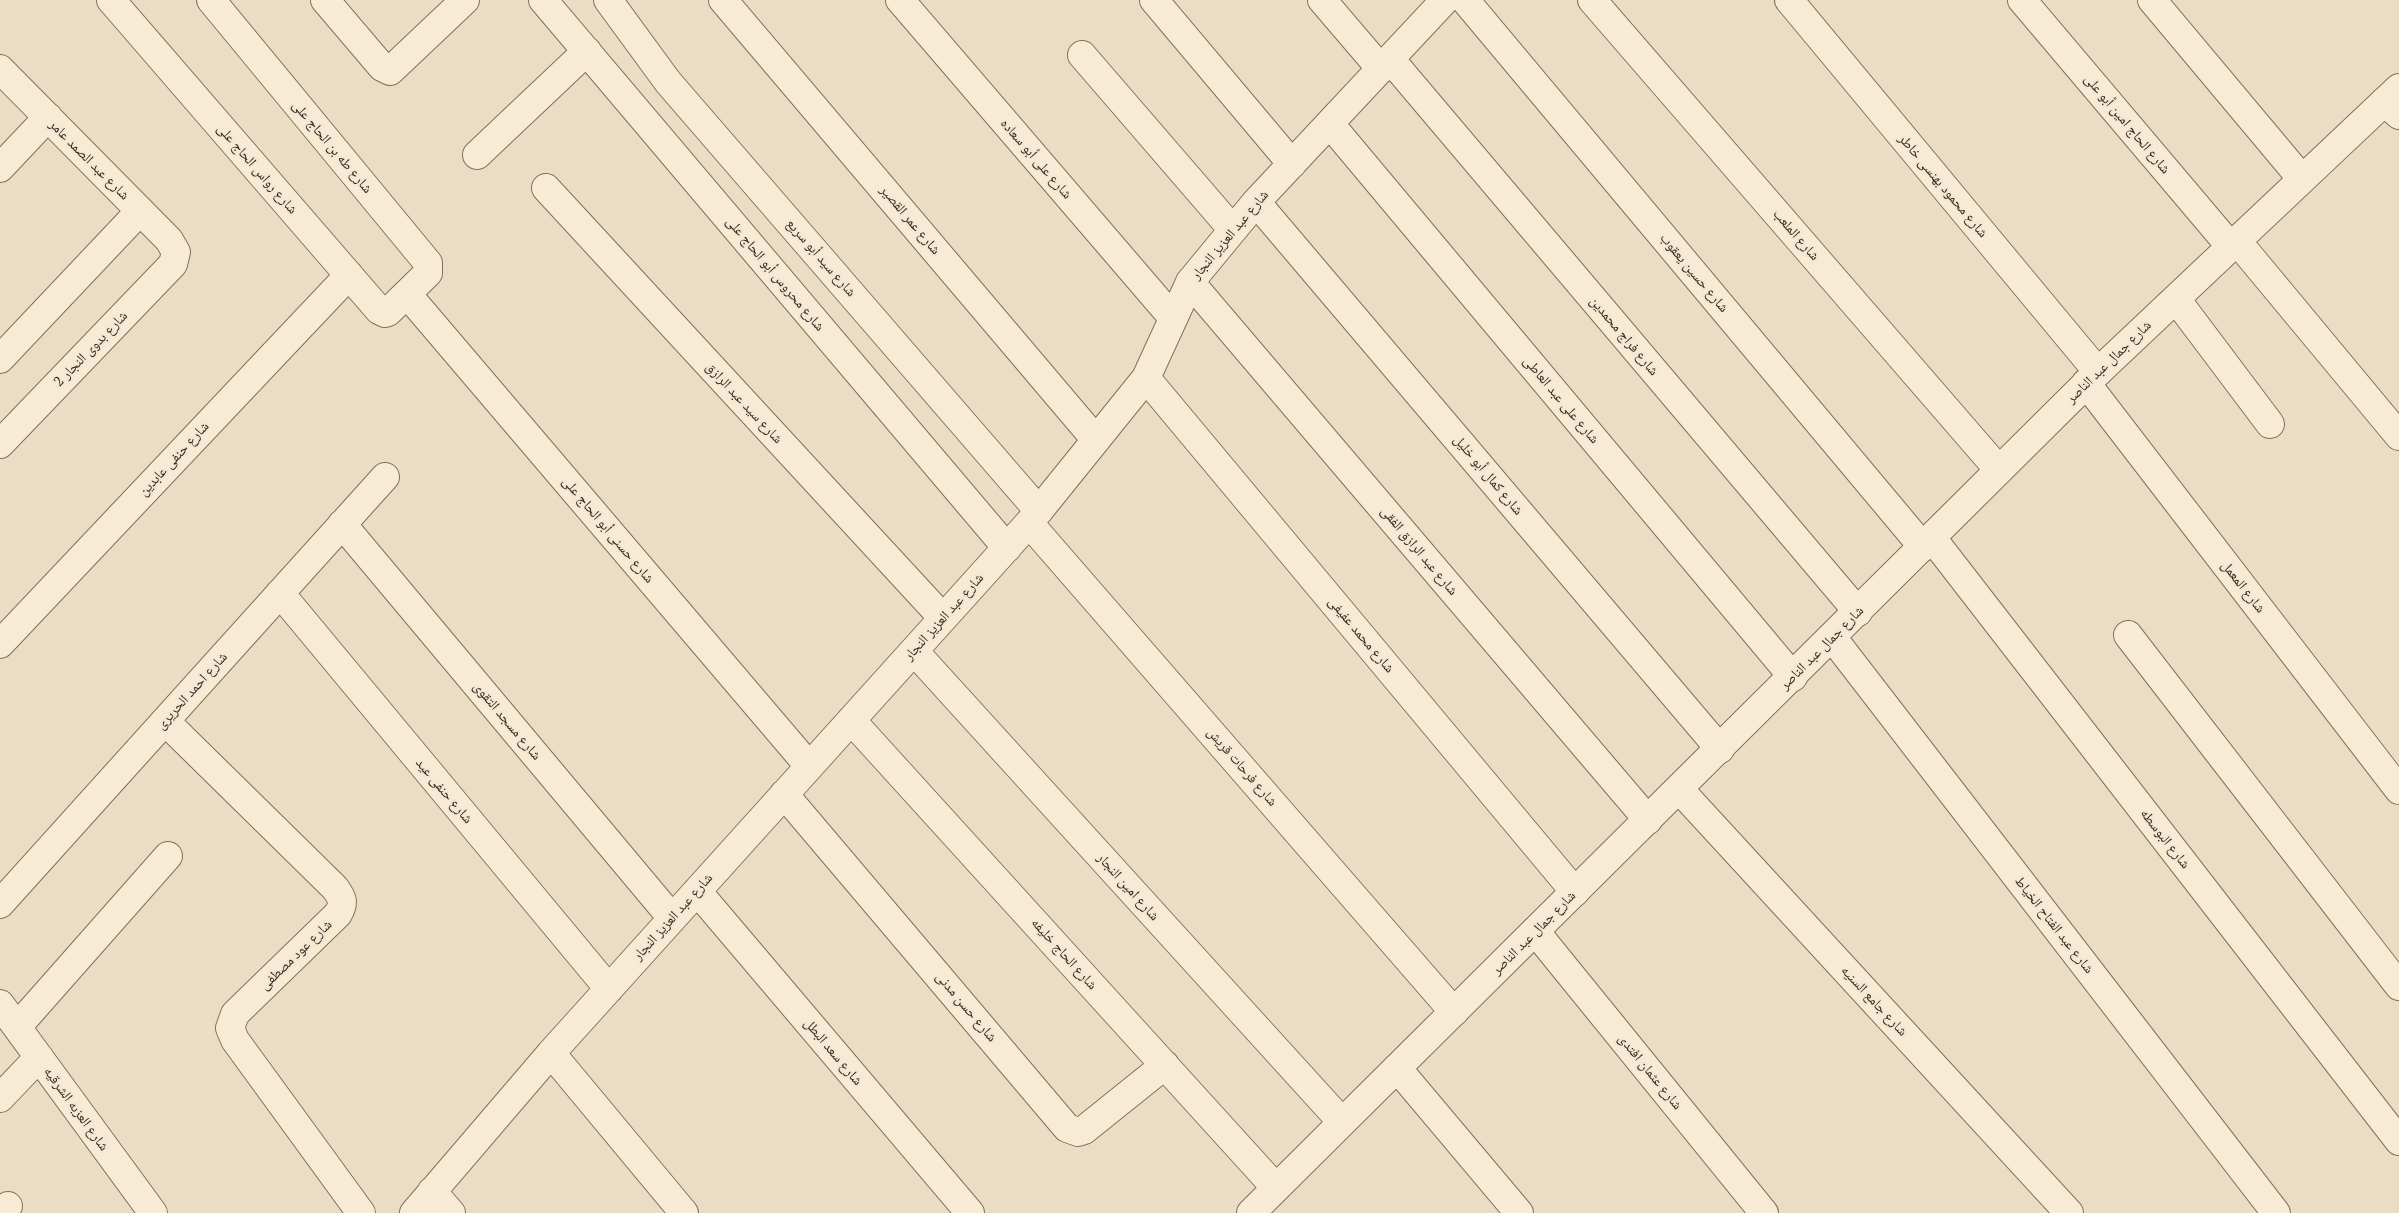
<!DOCTYPE html>
<html>
<head>
<meta charset="utf-8">
<style>
  body { margin:0 }
  canvas { display:block; background:#ebddc4 }
</style>
</head>
<body>
<canvas width="2399" height="1213"></canvas>
<script>
const ctx = document.querySelector('canvas').getContext('2d');
ctx.lineJoin = 'round';
function stroke(path, color, width, dash) {
  ctx.strokeStyle = color;
  ctx.lineWidth = width;
  ctx.lineCap = dash ? 'butt' : 'round';
  ctx.setLineDash(dash || []);
  ctx.stroke(path);
}
function label(font, color, halo, rows, align = 'center') {
  ctx.font = font + ' "PT Serif","Noto Naskh Arabic",serif';
  ctx.lineWidth = 4.5;
  ctx.setLineDash([]);
  ctx.textBaseline = 'middle';
  ctx.strokeStyle = halo;
  ctx.fillStyle = color;
  for (const [text, x, y, turn = 0] of rows) {
    ctx.save();
    ctx.translate(x, y);
    ctx.rotate((+turn || 0) * Math.PI / 180);
    ctx.textAlign = isNaN(turn) ? turn : align;
    if (halo) ctx.strokeText(text, 0, 0);
    ctx.fillText(text, 0, 0);
    ctx.restore();
  }
}
const minor = new Path2D(`
  M111,0L379,310L385,313L388,312L428,273V263L211,0
  M325,0L382,67L390,71L465,0
  M543,0L1007,548
  M608,0L668,82L1039,511
  M723,0L1096,440
  M900,0L1173,318
  M1154,0L1292,164
  M1322,0L1381,69
  M1465,0L1923,547
  M1592,0L1999,470
  M1789,0L2098,372
  M2022,0L2231,247
  M2152,0L2302,179
  M1082,55L1233,230
  M1391,60L1858,612
  M0,69L169,240L176,252L173,264L0,444
  M2384,102L2399,115
  M1330,124L1793,677
  M477,155L587,51
  M0,168L48,117
  M546,188L943,618
  M1256,202L1720,749
  M2237,241L2399,436
  M1190,282L1648,820
  M407,294L809,766
  M2176,299L2270,424
  M0,359L140,211
  M1146,378L1575,892
  M2086,383L2399,790
  M1029,523L1454,1012
  M342,524L672,918
  M1932,538L2399,1141
  M280,593L609,989
  M2128,635L2399,986
  M1832,637L2276,1213
  M0,644L349,275
  M914,651L1342,1122
  M851,720L1276,1188
  M165,721L335,888C342,898 345,902 338,914L235,1014L230,1028L235,1040L361,1213
  M1679,789L2069,1213
  M784,794L1067,1128L1078,1132L1084,1130L1165,1065
  M697,891L970,1213
  M0,904L385,477
  M1535,931L1764,1213
  M0,1004L153,1213
  M17,1027L168,856
  M551,1053L684,1213
  M1397,1068L1519,1213
  M0,1098L39,1057
  M432,1191L451,1213
  M1,1213L8,1206
  M414,1213L551,1053L1029,523L1146,378L1190,282L1256,202L1445,0`);
const tertiary = new Path2D(`
  M1251,1213L2098,372L2399,88`);
stroke(minor, '#856f5b', 30);
stroke(tertiary, '#856f5b', 30);
stroke(minor, '#f7ebd6', 28);
stroke(tertiary, '#f7ebd6', 28);
label('14px', '#36281e', '#f3e8d3', [
  ["شارع الحاج امين أبو على",2127,124,50],
  ["شارع طه بن الحاج على",332,147,50],
  ["شارع على أبو سعاده",1036,159,49],
  ["شارع عبد الصمد عامر",89,160,45],
  ["شارع رواس الحاج على",257,169,49],
  ["شارع محمود بهنسى خاطر",1943,186,50],
  ["شارع عمر القصير",910,220,50],
  ["شارع عبد العزيز النجار",1230,235,-50],
  ["شارع الملعب",1796,235,49],
  ["شارع سيد أبو سريع",821,258,49],
  ["شارع حسين يعقوب",1694,273,50],
  ["شارع محروس أبو الحاج على",775,274,50],
  ["شارع فراج محمدين",1624,336,50],
  ["شارع بدوى النجار 2",91,349,-46],
  ["شارع جمال عبد الناصر",2109,362,-44],
  ["شارع على عبد العاطى",1561,400,50],
  ["شارع سيد عبد الرازق",744,403,47],
  ["شارع حنفى عابدين",174,459,-47],
  ["شارع كمال أبو خليل",1488,475,50],
  ["شارع حسنى أبو الحاج على",608,530,50],
  ["شارع عبد الرازق الفقى",1419,551,50],
  ["شارع المعمل",2243,587,52],
  ["شارع عبد العزيز النجار",944,617,-48],
  ["شارع محمد عفيفى",1361,635,50],
  ["شارع جمال عبد الناصر",1822,648,-45],
  ["شارع احمد الحريرى",192,691,-48],
  ["شارع مسجد التقوى",507,721,50],
  ["شارع فرحات قريش",1242,767,49],
  ["شارع حنفى عيد",444,791,50],
  ["شارع البوسطه",2165,839,52],
  ["شارع امين النجار",1128,887,48],
  ["شارع عبد العزيز النجار",673,917,-48],
  ["شارع عبد الفتاح الخياط",2054,925,52],
  ["شارع جمال عبد الناصر",1534,933,-45],
  ["شارع الحاج خليفه",1064,954,48],
  ["شارع عود مصطفى",296,955,-44],
  ["شارع جامع السنيه",1874,1001,47],
  ["شارع حسن مدنى",966,1007,50],
  ["شارع سعد البطل",833,1052,50],
  ["شارع عثمان افتدى",1650,1072,51],
  ["شارع العزبه الشرقيه",76,1109,54]
]);
</script>
</body>
</html>
